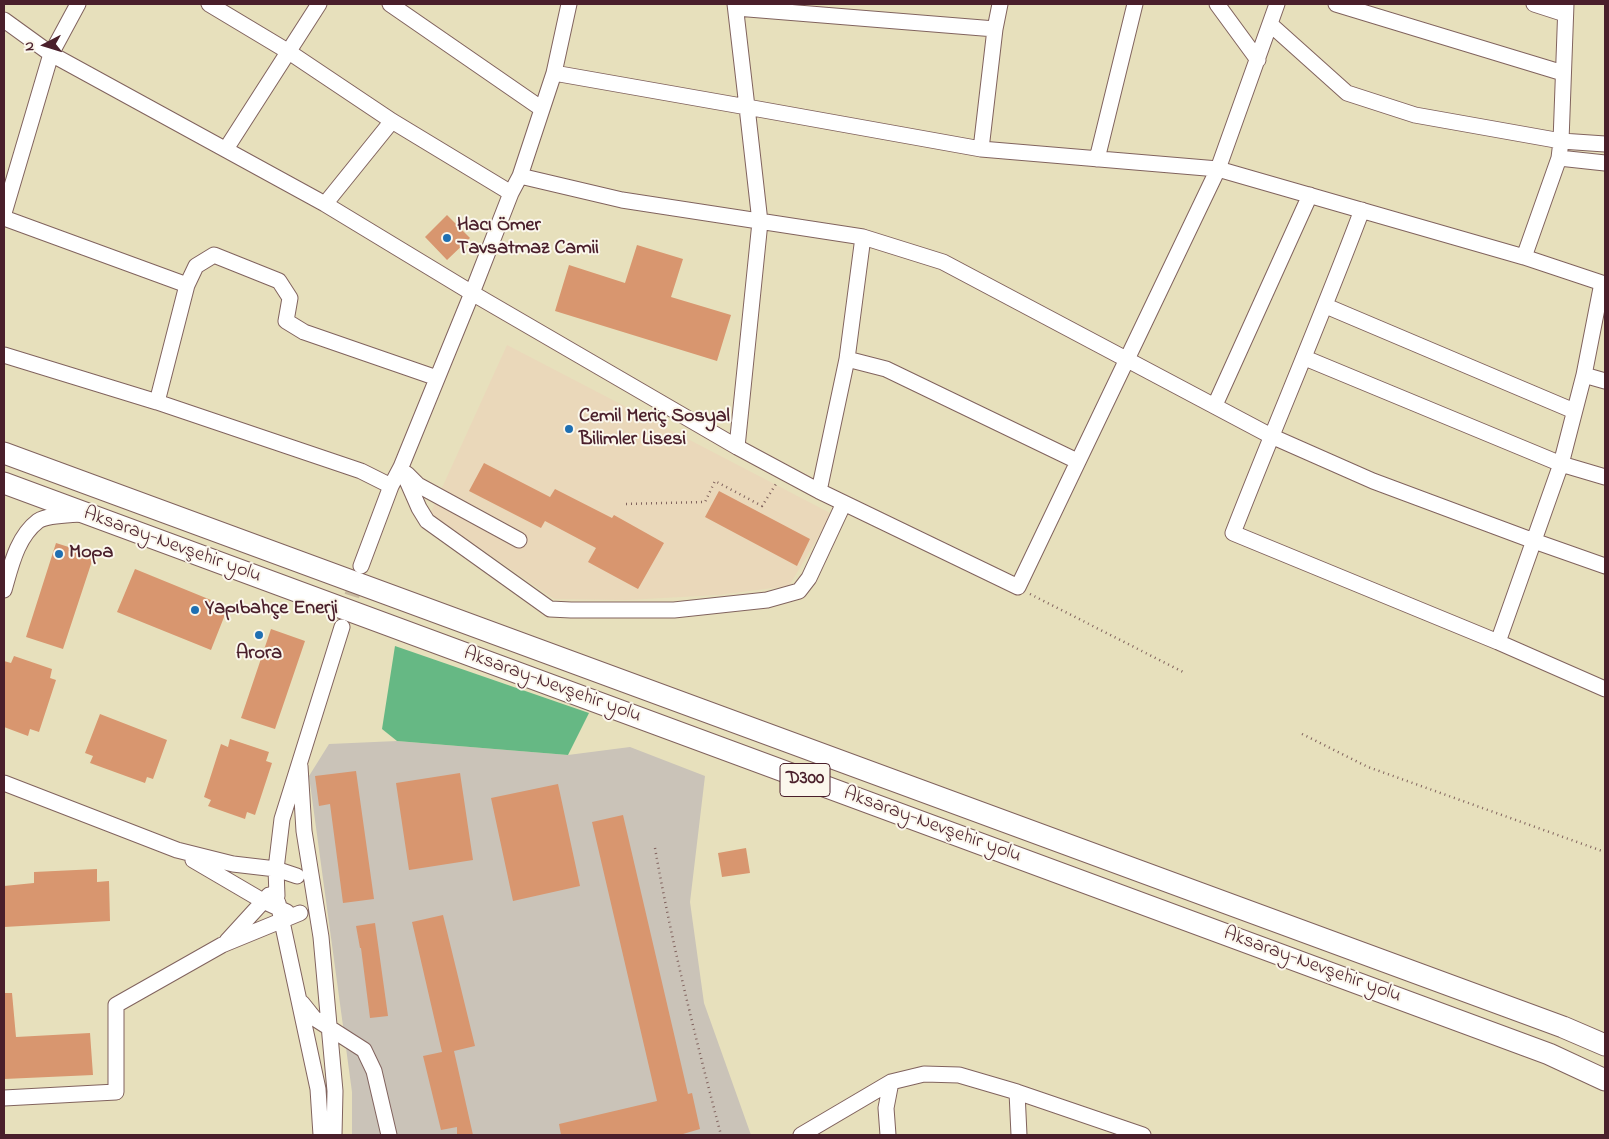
<!DOCTYPE html>
<html>
<head>
<meta charset="utf-8">
<style>
  body { margin:0 }
  #map { position:relative; width:1609px; height:1139px; overflow:hidden; background:#e7e0bc; font-family:"Indie Flower",sans-serif }
  canvas { display:block }
  .frame { position:absolute; inset:0; border:5px solid #4a1f2b; pointer-events:none }
  .north { position:absolute; left:20px; top:20px; width:50px; height:50px; -webkit-text-stroke:4px #fbf7ec; paint-order:stroke; rotate:265deg; font-size:14px; font-weight:700; line-height:20px; text-align:center; color:#4a1f2b }
  .north::after { content:''; display:block; margin:auto; width:18px; height:22px; background:#4a1f2b; clip-path:polygon(50% 0,100% 100%,50% 72%,0 100%) }
</style>
</head>
<body>
<div id="map">
<canvas width="1609" height="1139"></canvas>
<div class="frame"></div>
<div class="north">N</div>
</div>
<script>
const ctx = document.querySelector('canvas').getContext('2d');
ctx.lineJoin = 'round';
function fill(path, color) {
  ctx.fillStyle = color;
  ctx.fill(path, 'evenodd');
}
function stroke(path, color, width, dash) {
  ctx.strokeStyle = color;
  ctx.lineWidth = width;
  ctx.lineCap = dash ? 'butt' : 'round';
  ctx.setLineDash(dash || []);
  ctx.stroke(path);
}
function label(font, color, halo, rows, align = 'center') {
  ctx.font = font + ' "Indie Flower",sans-serif';
  ctx.lineWidth = 4;
  ctx.setLineDash([]);
  ctx.textBaseline = 'middle';
  ctx.strokeStyle = halo;
  ctx.fillStyle = color;
  for (const [text, x, y, turn = 0] of rows) {
    ctx.save();
    ctx.translate(x, y);
    ctx.rotate((+turn || 0) * Math.PI / 180);
    ctx.textAlign = isNaN(turn) ? turn : align;
    if (halo) ctx.strokeText(text, 0, 0);
    ctx.fillText(text, 0, 0);
    ctx.restore();
  }
}
fill(new Path2D(`
  M507,345L832,514L789,586L718,595L627,600L554,599L430,514Z`), '#ead8ba');
fill(new Path2D(`
  M397,741L568,755L630,747L705,776L690,902L704,1003L751,1135H352V1092L309,776L329,744Z`), '#cac3b8');
fill(new Path2D(`
  M395,646L589,713L568,755L397,741L382,729Z`), '#66b884');
fill(new Path2D(`
  M447,215L470,238L447,260L425,237Z
  M637,245L683,259L671,297L731,315L717,361L555,311L569,265L625,283Z
  M484,463L550,497L555,489L612,518L614,515L664,543L638,589L588,562L596,548L545,521L541,528L469,491Z
  M719,491L810,539L797,566L705,517Z
  M56,543L94,555L63,649L26,637Z
  M135,569L228,607L211,650L117,612Z
  M271,629L305,641L275,729L241,718Z
  M14,656L52,669L50,678L56,680L39,732L30,729L28,736L4,727V661L11,663Z
  M100,714L167,740L153,779L147,777L145,783L90,763L93,756L85,753Z
  M230,739L269,752L266,761L272,763L255,815L247,812L245,819L208,806L211,800L204,797L221,744L228,747Z
  M356,771L374,899L343,903L330,804L319,806L315,776Z
  M460,773L473,860L409,870L396,783Z
  M558,784L580,886L513,901L491,798Z
  M623,815L688,1094L692,1093L700,1129L683,1134L684,1135H561L559,1124L657,1101L592,822Z
  M746,848L750,873L722,877L718,853Z
  M97,869V882L109,881L110,921L4,927V886L34,883V872Z
  M443,915L475,1046L454,1051L473,1135H457V1127L441,1130L423,1056L442,1052L412,922Z
  M375,923L388,1016L370,1018L361,948H360L356,926Z
  M4,993H12L16,1037L90,1033L93,1075L4,1079Z`), '#d8966f');
stroke(new Path2D(`
  M345,618L359,573`), '#c8b99f', 15, [15, 8]);
const minor = new Path2D(`
  M209,4L289,52L392,121L511,193
  M390,4L542,109
  M735,4L747,107L981,149L1218,169L1524,257L1605,284
  M1217,4L1258,60
  M1336,4L1563,73
  M1534,4L1565,14
  M736,8L995,29
  M4,20L51,54L325,204L472,293L737,447L819,491L1018,587L1218,169L1277,4
  M1270,24L1347,93L1415,115L1561,141L1605,144
  M554,73L747,107L760,222L737,447
  M226,149L319,4
  M981,149L995,29L1000,4
  M1559,158L1605,163
  M1097,159L1135,4
  M520,176L622,200L863,237L943,262L1271,436L1373,481L1534,541L1605,566
  M325,204L392,121
  M1362,210C1321,319 1275,425 1233,533L1498,642L1605,689
  M4,213L51,54L78,4
  M4,218L187,285
  M1524,257L1559,158L1561,141L1566,4
  M1326,306L1574,411
  M4,355L157,402L361,471L391,486
  M1305,358L1561,464L1605,477
  M847,359L886,369L1077,461
  M1584,375L1605,381
  M157,402L187,285L196,266L214,255L279,281L290,298L286,321L304,332L437,378
  M1215,405L1310,195
  M401,467L419,508L427,521L550,609L571,610H674L767,600L799,591L809,578L844,503
  M407,474L418,485L519,540
  M819,491L847,359L863,237
  M361,566L391,486L401,467L472,293L511,193L520,176L554,73L569,4
  M4,590C11,566 17,537 38,521C47,515 69,515 80,514
  M1498,642L1561,464L1584,375L1602,283
  M300,766L304,831L321,937L335,1091L334,1135
  M4,783L177,850L233,864L276,869L297,876
  M193,860L263,901L287,912
  M277,896L276,869L282,819L342,627
  M278,903L318,1089L321,1135
  M227,941L269,895
  M302,1003L314,1018L364,1050L374,1071L389,1135
  M1017,1092L1019,1135
  M4,1098L116,1092V1005L222,945L300,913
  M801,1135L891,1082L924,1074L959,1075L1017,1092L1143,1135
  M888,1135L886,1108L891,1082`);
const highway = new Path2D(`
  M4,453L1563,1027L1605,1045
  M4,483L1549,1054L1605,1080`);
stroke(minor, '#81635e', 17);
stroke(highway, '#81635e', 23);
stroke(new Path2D(`
  M626,504L705,502L715,481L762,506L776,484
  M1030,594L1183,672
  M1302,734L1368,767L1605,852
  M655,848C672,945 696,1040 721,1135`), '#81635e', 2.5, [1, 4]);
stroke(minor, '#fff', 15);
stroke(highway, '#fff', 21);
for (const [x, y, r, color] of [
  [447,238,5,"#1f6fb2"],
  [569,429,5,"#1f6fb2"],
  [59,554,5,"#1f6fb2"],
  [195,610,5,"#1f6fb2"],
  [259,635,5,"#1f6fb2"]
]) {
  const dot = new Path2D();
  dot.arc(x, y, r, 0, 2 * Math.PI);
  ctx.fillStyle = color;
  ctx.fill(dot);
  stroke(dot, '#fbf7ec', 2);
}
for (const [x, y, w] of [
  [805,780,50]
]) {
  const box = new Path2D();
  box.roundRect(x - w / 2, y - 16.5, w, 33, 4);
  ctx.fillStyle = '#fbf7ec';
  ctx.fill(box);
  stroke(box, '#4a1f2b', 1);
}
label('bold 19px', '#4a1f2b', null, [
  ["D300",805,780]
]);
label('bold 20px', '#4a1f2b', '#fbf7ec', [
  ["Hacı Ömer",457,227],
  ["Tavsatmaz Camii",457,250],
  ["Cemil Meriç Sosyal",579,418],
  ["Bilimler Lisesi",579,441],
  ["Mopa",69,554],
  ["Yapıbahçe Enerji",205,610],
  ["Arora",259,655,"center"]
], 'left');
label('20px', '#4a1f2b', '#fbf7ec', [
  ["Aksaray-Nevşehir yolu",172,546,20],
  ["Aksaray-Nevşehir yolu",552,686,20],
  ["Aksaray-Nevşehir yolu",932,826,20],
  ["Aksaray-Nevşehir yolu",1312,966,20]
]);
</script>
</body>
</html>
